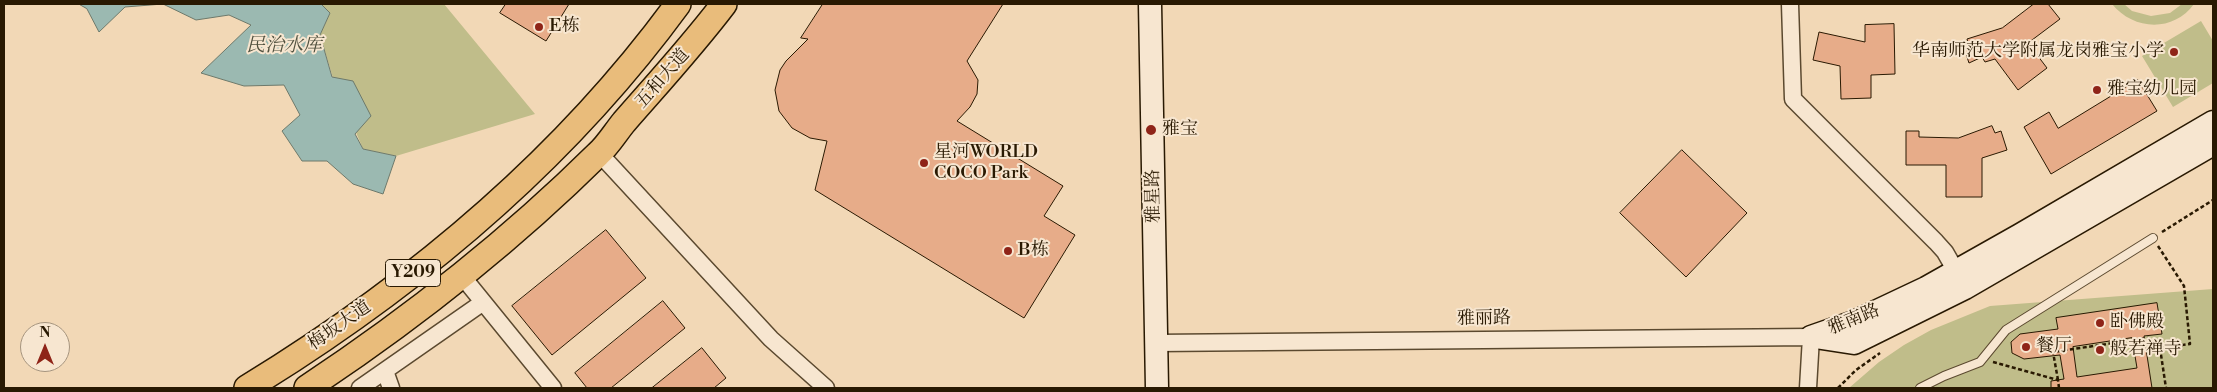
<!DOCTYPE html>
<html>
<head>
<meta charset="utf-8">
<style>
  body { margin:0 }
  #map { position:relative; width:2217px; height:392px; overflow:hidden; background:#f2d8b6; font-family:"Libre Bodoni",serif }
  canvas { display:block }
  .frame { position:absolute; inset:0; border:5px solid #291902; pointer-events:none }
  .north { position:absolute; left:20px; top:322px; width:50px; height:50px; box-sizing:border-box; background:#f7e6d0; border:1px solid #a5947e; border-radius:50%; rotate:0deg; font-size:14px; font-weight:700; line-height:20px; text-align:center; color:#291902 }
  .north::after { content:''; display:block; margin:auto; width:18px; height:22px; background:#8f2418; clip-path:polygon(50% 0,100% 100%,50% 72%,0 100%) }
</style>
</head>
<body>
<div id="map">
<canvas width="2217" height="392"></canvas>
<div class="frame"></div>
<div class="north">N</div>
</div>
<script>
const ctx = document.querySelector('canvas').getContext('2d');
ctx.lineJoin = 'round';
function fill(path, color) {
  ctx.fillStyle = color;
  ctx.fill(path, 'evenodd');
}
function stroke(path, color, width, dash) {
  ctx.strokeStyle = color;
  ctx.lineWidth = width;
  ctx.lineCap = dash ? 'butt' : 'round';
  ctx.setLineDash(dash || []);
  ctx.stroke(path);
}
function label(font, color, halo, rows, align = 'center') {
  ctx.font = font + ' "Libre Bodoni","Noto Serif SC",serif';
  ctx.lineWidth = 4;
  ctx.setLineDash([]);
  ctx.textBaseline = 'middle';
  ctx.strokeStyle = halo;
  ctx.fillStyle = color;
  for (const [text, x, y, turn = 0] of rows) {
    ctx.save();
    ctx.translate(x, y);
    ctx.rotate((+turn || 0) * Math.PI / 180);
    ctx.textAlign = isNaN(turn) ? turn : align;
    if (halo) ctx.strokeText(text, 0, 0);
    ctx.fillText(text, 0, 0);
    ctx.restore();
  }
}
fill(new Path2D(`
  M321,4H444L535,114L396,156L363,149L333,78L320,35L330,13Z
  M2112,4H2124L2132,11L2151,16L2170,13L2182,4H2194C2173,33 2133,30 2112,4Z
  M2201,21L2213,41V83L2173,107L2142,56Z
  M2213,289V388H1849L1879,362L1904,345L1931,330L1990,306Z`), '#c0bd8a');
const water = new Path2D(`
  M79,4H321L330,13L320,35L332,77L353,81L371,116L355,134L363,149L396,156L383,194L353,184L327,161H302L282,131L300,115L284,85L244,86L201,73L251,25L229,15L196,20L163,4L125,7L99,32L87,9Z`);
fill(water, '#9bb9b1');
stroke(water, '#6d796b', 1);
const building = new Path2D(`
  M506,4H569L546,41L500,13Z
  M823,4H1003L967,61L978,80L977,94L970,107L957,121L1063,186L1044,216L1075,235L1024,318L815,190L827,141L810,138L792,128L779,111L775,90L780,70L786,61L808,39L801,38Z
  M2034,4H2048L2060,19L2028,43L2047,68L2018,90L1995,59L1985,62L1982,57L1969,63L1964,48L1969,47L1967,39L2002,28Z
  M1894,24L1895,74L1871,75V98L1841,99L1840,66L1813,60L1819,32L1865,42V25Z
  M2138,80L2157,111L2051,174L2024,127L2049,112L2058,128Z
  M1992,126L1995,133L2001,131L2007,150L1982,158V197H1946V165H1906V131H1919V137L1958,138Z
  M1682,150L1747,213L1686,277L1620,213Z
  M606,230L646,278L552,355L512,306Z
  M663,301L685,328L611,388H587L575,373Z
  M2157,303L2162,334L2144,336L2152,388H2051V381L2064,379L2060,355L2024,359L2012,353L2011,342L2020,334L2058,329L2056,318ZM2132,338L2137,368L2077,377L2073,347Z
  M702,348L726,378L714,388H652Z`);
fill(building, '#e7ac89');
stroke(building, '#291902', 1);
const lane = new Path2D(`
  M1920,388L1944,376L1980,362L2006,330L2153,238`);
const street = new Path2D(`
  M1790,4L1793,99L1936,242L1945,252L1961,280
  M599,153L771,339L826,388
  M462,276L553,388
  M1156,343L1811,337L1808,388
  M385,371L391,388
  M360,388L482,303`);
const secondary = new Path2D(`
  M1150,4L1157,388
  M1811,337L1854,322L1926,288L2020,235L2213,122
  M1815,337L1854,343L1965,288L2213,144`);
const primary = new Path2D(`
  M247,388C412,287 564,160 678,4
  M307,388C411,319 509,242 598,154C608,145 615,133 624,122C658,83 693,45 724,4`);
stroke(lane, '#5b492f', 10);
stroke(street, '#5b492f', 19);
stroke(secondary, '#291902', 25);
stroke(primary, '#291902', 28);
stroke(new Path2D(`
  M2162,232L2213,200
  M2158,246L2184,286L2190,344L2160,348L2166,388
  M1993,362L2058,380L2059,388
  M2058,380L2053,352L2148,338L2160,348
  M1838,388L1856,370L1880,353`), '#291902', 2.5, [4, 2.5]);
stroke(lane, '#f7e6d0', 8);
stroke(street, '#f7e6d0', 16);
stroke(secondary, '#f7e6d0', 22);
stroke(primary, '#e9bc7b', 25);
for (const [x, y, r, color] of [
  [539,27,5,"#8f2418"],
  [2174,52,5,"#8f2418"],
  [2097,90,5,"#8f2418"],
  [1151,130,6,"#8f2418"],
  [924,163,5,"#8f2418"],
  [1008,251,5,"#8f2418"],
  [2100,323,5,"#8f2418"],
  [2026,347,5,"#8f2418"],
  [2100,350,5,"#8f2418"]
]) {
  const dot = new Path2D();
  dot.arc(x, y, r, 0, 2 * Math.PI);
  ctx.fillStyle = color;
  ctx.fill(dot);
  stroke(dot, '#f7e6d0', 2);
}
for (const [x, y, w] of [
  [413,273,55]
]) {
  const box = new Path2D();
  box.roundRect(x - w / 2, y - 13.5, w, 27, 4);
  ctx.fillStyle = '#f7e6d0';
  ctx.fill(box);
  stroke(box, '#291902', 1);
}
label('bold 16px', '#291902', null, [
  ["Y209",413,273]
]);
label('18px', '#291902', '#f7e6d0', [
  ["E栋",549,27],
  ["华南师范大学附属龙岗雅宝小学",2164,52,"right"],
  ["雅宝幼儿园",2107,90],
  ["雅宝",1162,130],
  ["星河WORLD",934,153],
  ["COCO Park",934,174],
  ["B栋",1018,251],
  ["卧佛殿",2110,323],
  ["餐厅",2036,347],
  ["般若禅寺",2110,350]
], 'left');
label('18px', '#291902', '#f7e6d0', [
  ["五和大道",663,79,-49],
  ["雅星路",1154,196,-91],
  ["雅丽路",1484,319,-1],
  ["雅南路",1854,320,-22],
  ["梅坂大道",340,326,-35]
]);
label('italic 19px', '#51513f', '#f7e6d0', [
  ["民治水库",284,46]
]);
</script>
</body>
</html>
